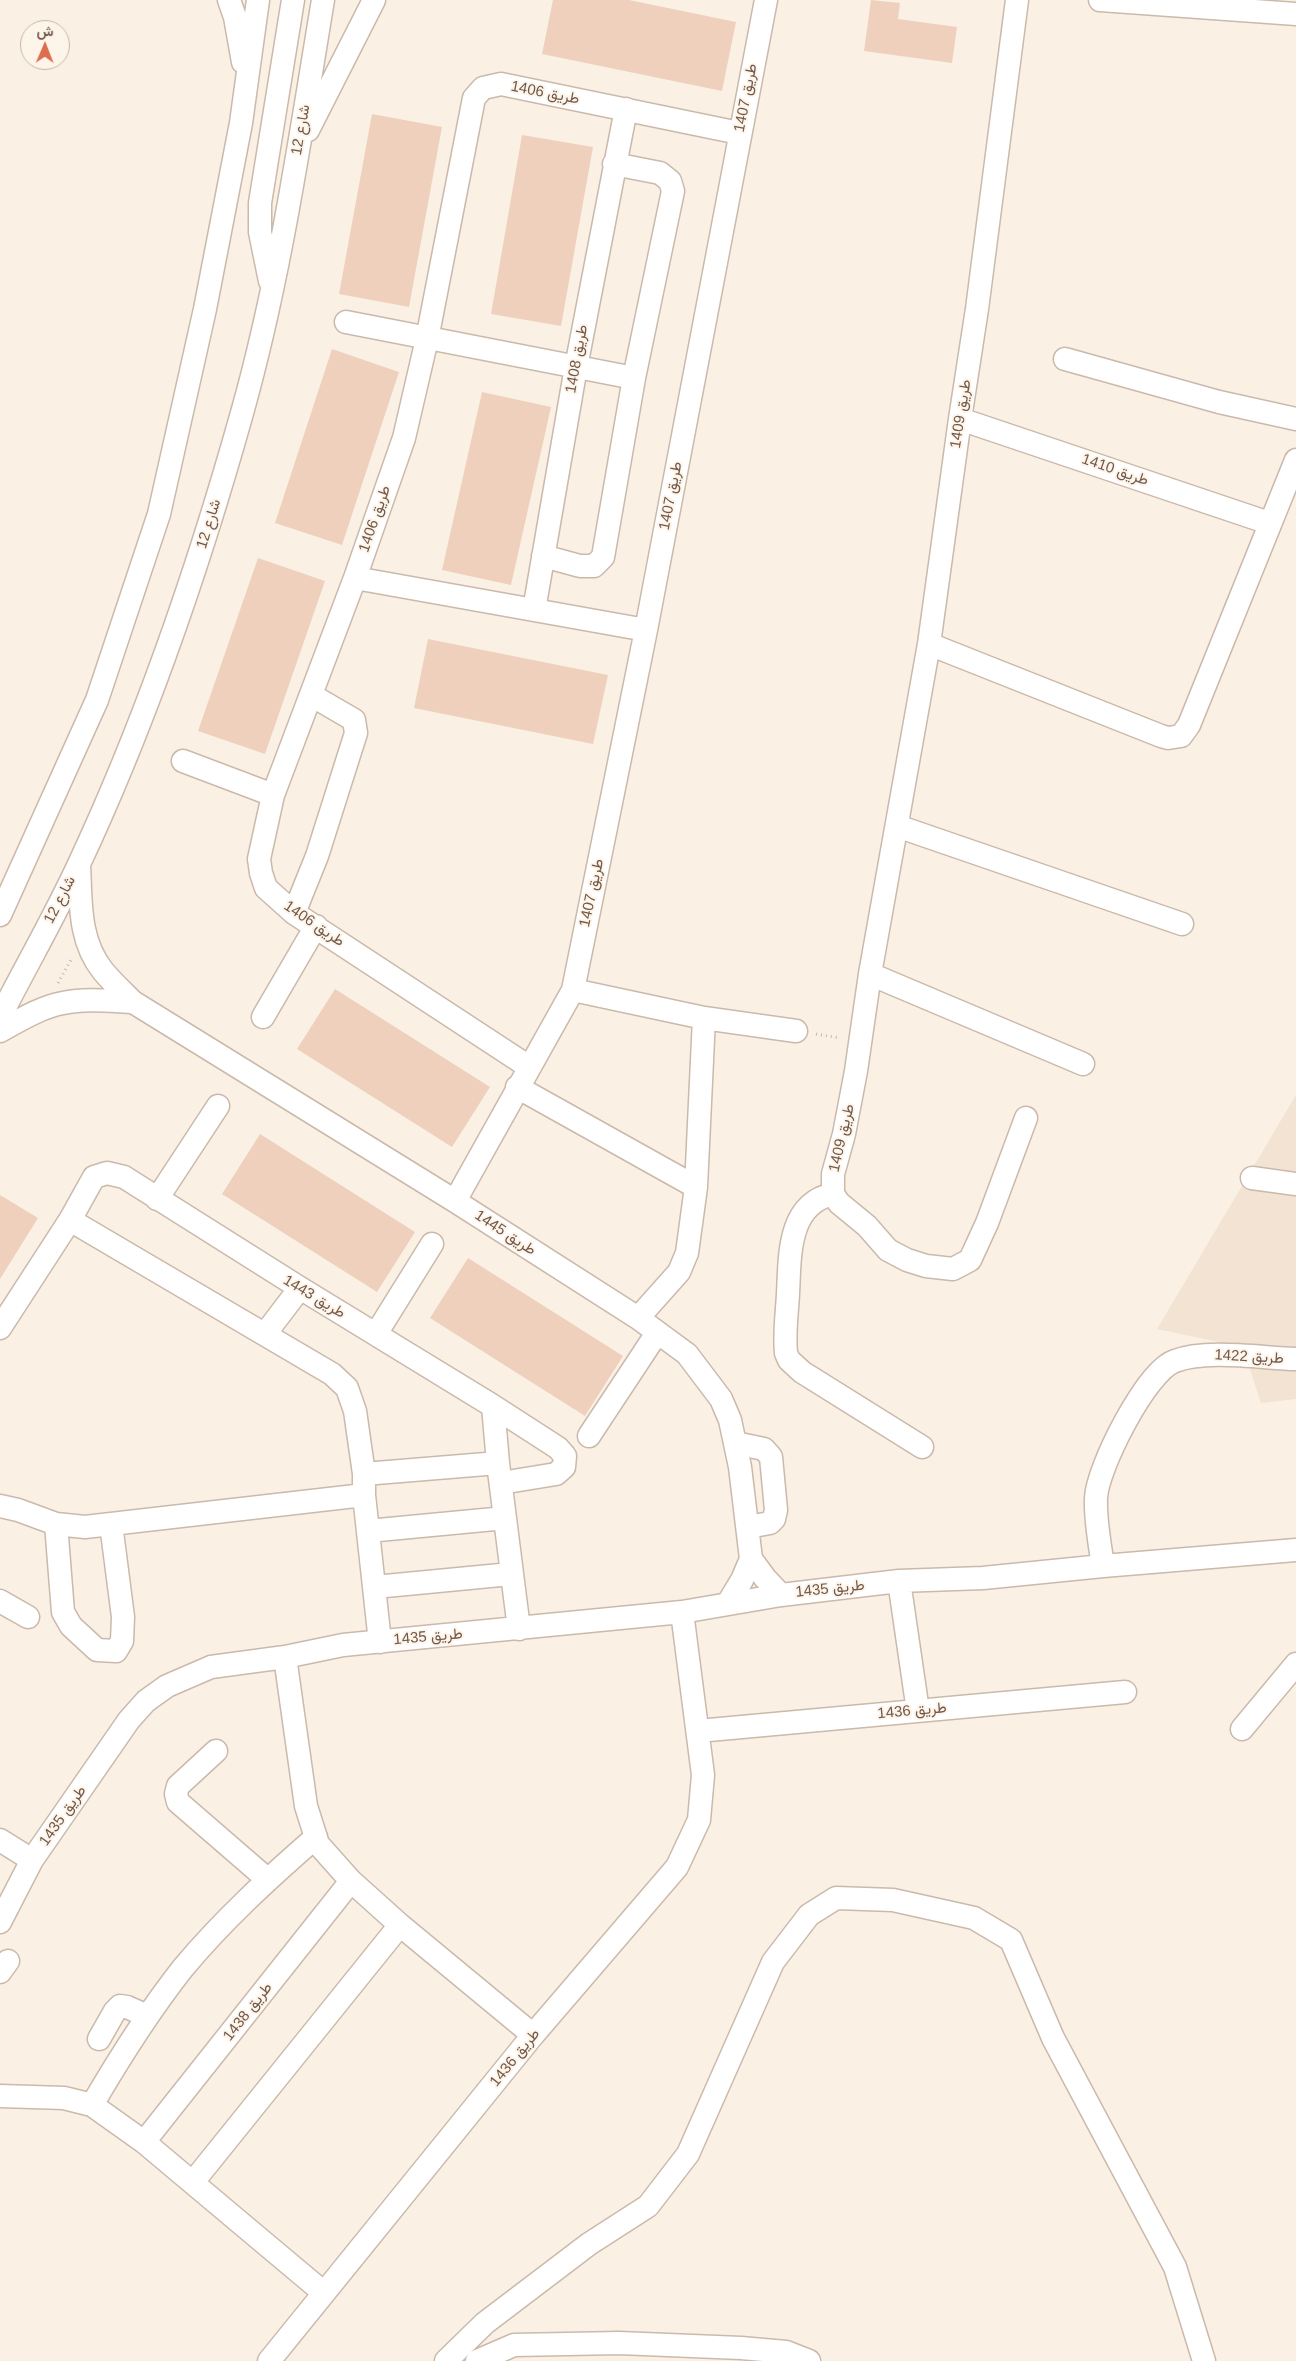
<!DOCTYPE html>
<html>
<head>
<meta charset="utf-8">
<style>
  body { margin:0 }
  #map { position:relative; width:1296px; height:2361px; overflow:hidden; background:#faf1e4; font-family:Arial,Vazirmatn,sans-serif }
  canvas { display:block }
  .north { position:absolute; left:20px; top:20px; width:50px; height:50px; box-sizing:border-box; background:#fef5ea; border:1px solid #c6b6aa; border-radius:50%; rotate:1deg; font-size:14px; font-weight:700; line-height:20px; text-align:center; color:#71584b }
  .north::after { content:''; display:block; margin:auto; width:18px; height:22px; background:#dd6d51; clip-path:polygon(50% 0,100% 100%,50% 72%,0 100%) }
</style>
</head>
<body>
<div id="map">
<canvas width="1296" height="2361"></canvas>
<div class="north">ش</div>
</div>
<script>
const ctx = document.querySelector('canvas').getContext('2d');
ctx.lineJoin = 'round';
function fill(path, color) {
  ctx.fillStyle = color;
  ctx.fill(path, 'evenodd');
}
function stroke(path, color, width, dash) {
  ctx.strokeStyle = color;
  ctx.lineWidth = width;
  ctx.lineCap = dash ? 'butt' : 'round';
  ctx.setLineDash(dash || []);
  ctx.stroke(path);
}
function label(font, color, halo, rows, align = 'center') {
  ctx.font = font + ' Arial,Vazirmatn,sans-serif';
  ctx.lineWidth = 4;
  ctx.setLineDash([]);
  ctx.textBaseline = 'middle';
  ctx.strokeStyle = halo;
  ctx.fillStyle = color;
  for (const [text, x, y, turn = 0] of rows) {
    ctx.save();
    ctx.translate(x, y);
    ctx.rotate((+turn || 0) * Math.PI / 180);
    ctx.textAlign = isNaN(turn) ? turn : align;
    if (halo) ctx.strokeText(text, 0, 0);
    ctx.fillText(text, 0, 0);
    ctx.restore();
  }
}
fill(new Path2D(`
  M1296,1095V1399L1261,1403L1243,1347L1157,1329Z`), '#f2e3d3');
fill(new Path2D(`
  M553,0H629L736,22L722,91L542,54Z
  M871,0L900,3L898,19L957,27L952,63L864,51Z
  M372,114L442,127L409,307L339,294Z
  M522,135L593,147L561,326L491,314Z
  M332,349L399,372L342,545L275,523Z
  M482,392L551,407L511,585L442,570Z
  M258,558L325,581L265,754L198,731Z
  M428,639L608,675L593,744L414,708Z
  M335,989L490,1087L452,1147L297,1049Z
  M260,1134L415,1232L377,1292L222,1194Z
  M0,1195L38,1218L0,1279Z
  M468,1258L623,1356L585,1416L430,1318Z`), '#eed0bd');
const minor = new Path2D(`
  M229,0L235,17L243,62
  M1017,0L977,309L960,419L929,644L870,974L856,1071L844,1134L833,1174V1194L839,1203L867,1226L888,1250L907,1260L926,1266L953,1269L970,1260L987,1223L1026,1118
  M1100,0L1296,14
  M308,130L374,0
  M270,281L260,232V203L293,0
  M346,322L634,378
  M1065,359L1219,402L1296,419
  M960,419L1269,523
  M543,556L580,566H594L603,557L634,378L673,191L670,181L660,173L614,164
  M355,578L646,630
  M534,610L576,367L626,109
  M929,644L1161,736L1168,738L1181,736L1189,725L1296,460
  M183,761L273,795
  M897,826L1182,924
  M79,864C81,901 78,940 103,971C112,982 123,992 133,1002L455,1201L638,1318L687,1354L721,1399L730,1420L740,1467L751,1559L742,1580L728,1603
  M294,913L317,856L356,733L354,720L311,695
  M0,915L97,700L159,514L205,309L241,123L258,0
  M870,974L1083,1064
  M573,990L704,1018L796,1031
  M0,1017C26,966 55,916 79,864C147,719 199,566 242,413C280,278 300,138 323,0
  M263,1017L316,926
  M0,1031C20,1020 41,1007 63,1003C86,998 110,1001 133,1002
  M529,1067L294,913L266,888L261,873L259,859L273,795L355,578L404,438L427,339L474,98L483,88L501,84L739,133
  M517,1087L696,1187
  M1252,1178L1296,1184
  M833,1194C787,1204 790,1257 788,1294C787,1313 784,1333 786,1353L789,1360L802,1372L922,1447
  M157,1199L218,1106
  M455,1201L573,990L646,630L766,0
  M70,1220L332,1374L347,1388L355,1411L364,1474
  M638,1318L679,1272L687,1253L696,1187L704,1018
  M0,1328L70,1220L94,1177L107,1173L124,1177L300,1288L493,1406L498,1463L519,1629
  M265,1334L300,1288
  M376,1334L432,1244
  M493,1406L558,1448L565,1456L564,1467L556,1474L501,1483
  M589,1436L657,1333
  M735,1443L764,1449L771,1457L776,1510L774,1519L770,1523L748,1527
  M0,1506L18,1510L56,1524L85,1527L364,1495
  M56,1524L63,1612L71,1626L97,1650L116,1651L122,1641L123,1617L111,1524
  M368,1531L505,1518
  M751,1559L765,1578L781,1595
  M1103,1566L1296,1550
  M899,1581L918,1711
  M375,1587L511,1574
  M0,1601L28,1617
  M380,1642L364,1495V1474L498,1463
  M285,1657L306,1806L318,1844L351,1881L400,1925L533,2035
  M1242,1729L1296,1664
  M698,1731L1125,1692
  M216,1751L178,1786L176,1794L178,1802L267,1879
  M0,1840L32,1860
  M0,1922L32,1860L129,1720L146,1701L167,1686L211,1667L285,1657L343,1645L682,1612L781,1595L899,1581L983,1578L1103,1566C1100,1545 1095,1520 1096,1498C1097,1468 1147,1370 1175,1361C1207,1349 1261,1358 1296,1359
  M0,1972L8,1961
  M99,2039L115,2011L120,2006L127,2007L147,2016
  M0,2096L64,2098L92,2105L144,2142L324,2293
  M92,2105C120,2057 149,2011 183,1968C223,1920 269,1878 316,1837
  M144,2142L351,1881
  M193,2182L400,1925
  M269,2361L533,2035L677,1867L699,1820L703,1775L682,1612
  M446,2361L485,2323L589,2244L648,2206L688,2154L773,1962L809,1915L836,1898L893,1900L974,1918L1011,1940L1053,2038L1175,2267L1204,2361
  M477,2361L514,2345L619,2343L741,2348L786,2352L809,2361`);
stroke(minor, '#cbb9ab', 25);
stroke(new Path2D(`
  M58,983L72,958
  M816,1034L840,1038`), '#d3b3a1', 3, [1, 4]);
stroke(minor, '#fff', 22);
label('15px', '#71584b', '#fef5ea', [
  ["طريق 1406",545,93,11],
  ["طريق 1407",746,98,-79],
  ["شارع 12",301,130,-80],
  ["طريق 1408",577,359,-80],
  ["طريق 1409",961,414,-81],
  ["طريق 1410",1115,470,19],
  ["طريق 1407",671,496,-79],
  ["طريق 1406",375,519,-71],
  ["شارع 12",209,524,-73],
  ["طريق 1407",592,893,-78],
  ["شارع 12",60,900,-63],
  ["طريق 1406",314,924,34],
  ["طريق 1409",842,1138,-77],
  ["طريق 1445",505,1233,33],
  ["طريق 1443",314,1297,31],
  ["طريق 1422",1249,1357,3],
  ["طريق 1435",830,1589,-6],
  ["طريق 1435",428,1637,-5],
  ["طريق 1436",912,1711,-5],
  ["طريق 1435",63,1816,-55],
  ["طريق 1438",248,2012,-52],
  ["طريق 1436",515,2058,-51]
]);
</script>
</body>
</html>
